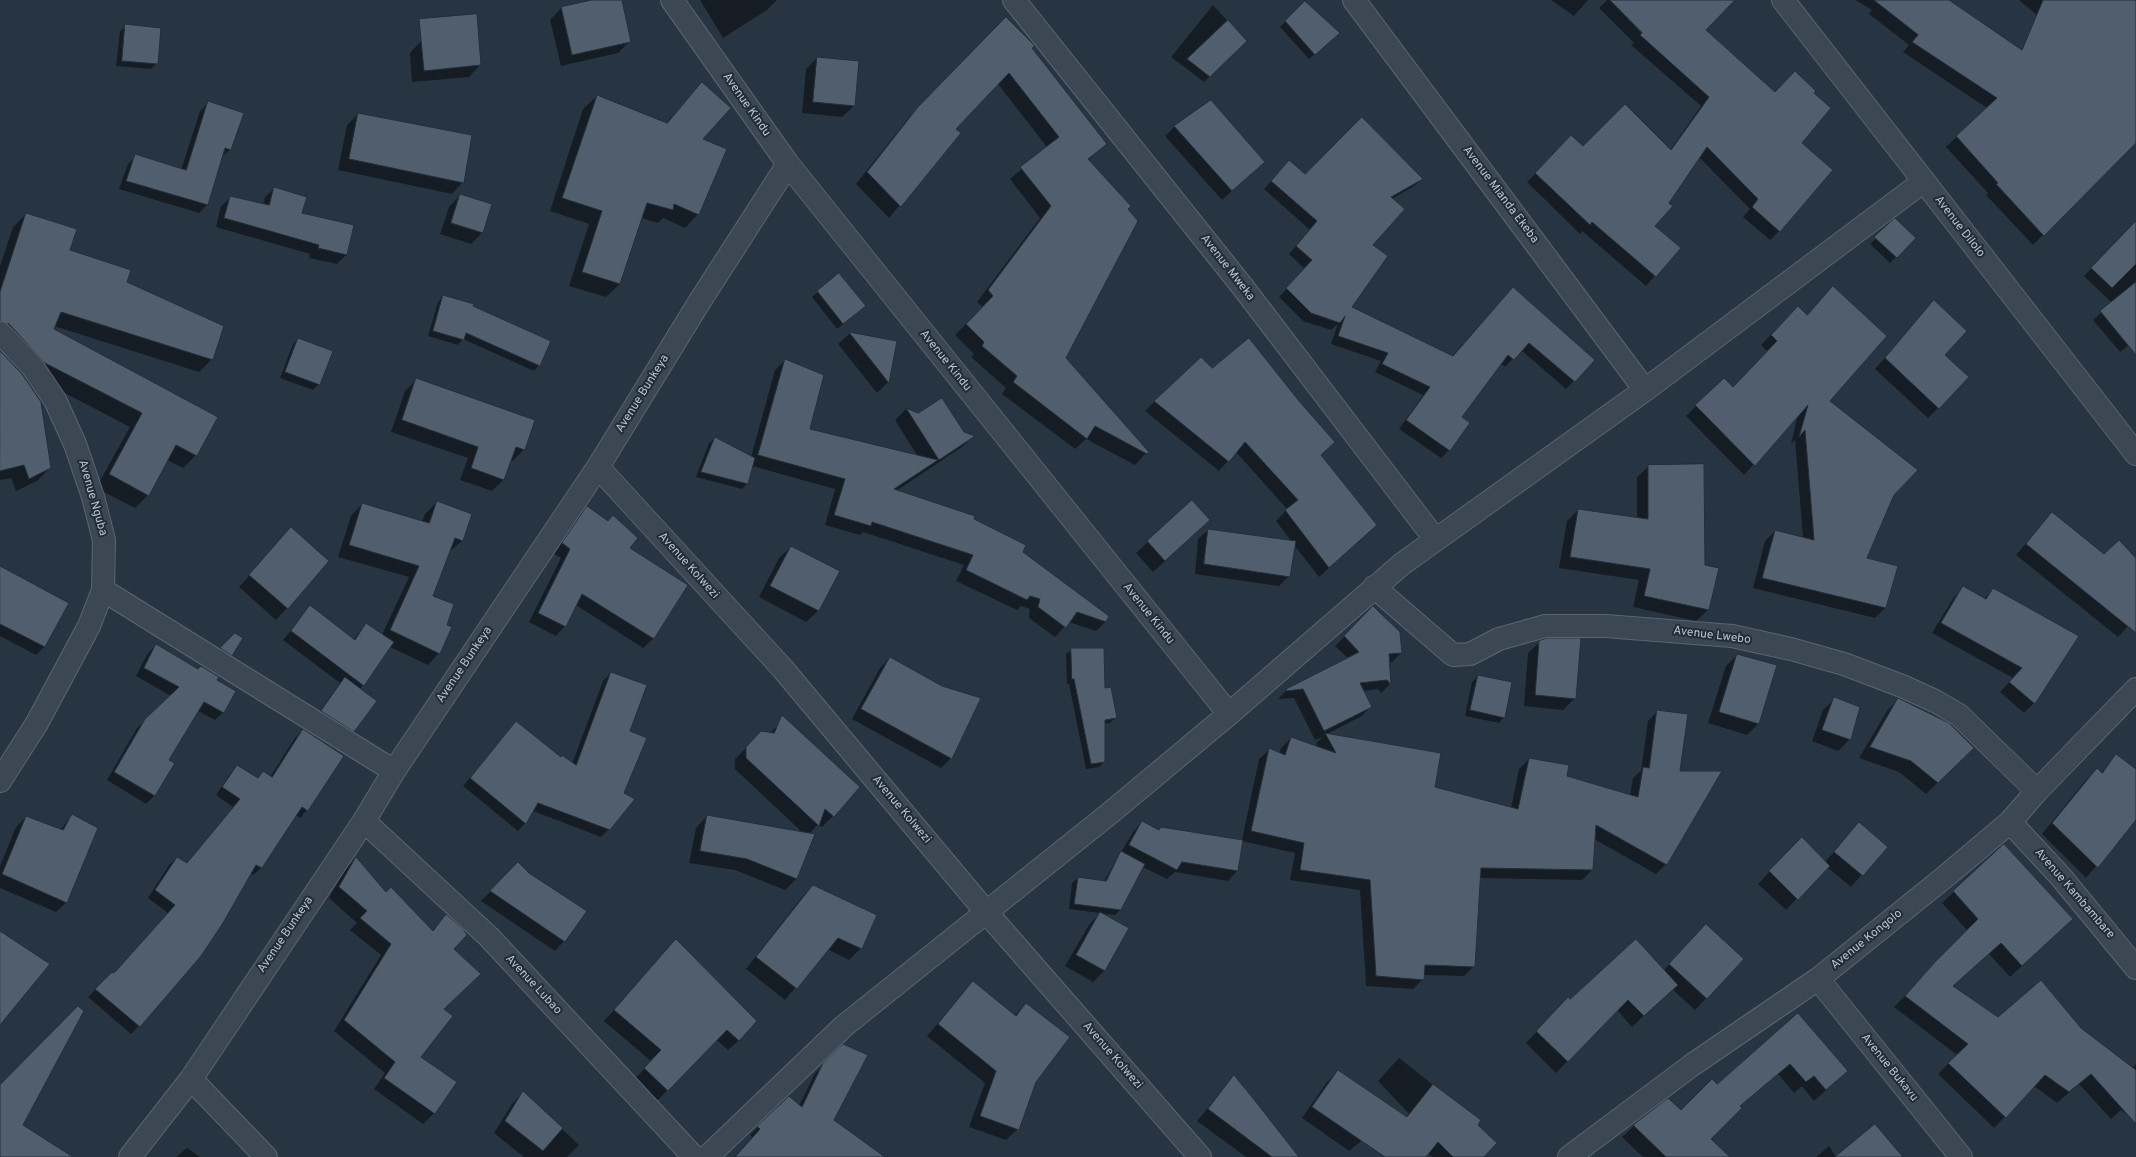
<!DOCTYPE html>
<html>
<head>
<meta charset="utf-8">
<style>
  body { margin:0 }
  canvas { display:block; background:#273543 }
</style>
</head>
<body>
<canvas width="2136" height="1157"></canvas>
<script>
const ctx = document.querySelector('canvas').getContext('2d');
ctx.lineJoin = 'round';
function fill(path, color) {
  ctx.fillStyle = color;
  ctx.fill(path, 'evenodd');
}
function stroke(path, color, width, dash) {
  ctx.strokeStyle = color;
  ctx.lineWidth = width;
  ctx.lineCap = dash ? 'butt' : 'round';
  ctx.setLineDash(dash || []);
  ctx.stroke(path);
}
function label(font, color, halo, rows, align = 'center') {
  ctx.font = font + ' Overpass,sans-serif';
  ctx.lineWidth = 4;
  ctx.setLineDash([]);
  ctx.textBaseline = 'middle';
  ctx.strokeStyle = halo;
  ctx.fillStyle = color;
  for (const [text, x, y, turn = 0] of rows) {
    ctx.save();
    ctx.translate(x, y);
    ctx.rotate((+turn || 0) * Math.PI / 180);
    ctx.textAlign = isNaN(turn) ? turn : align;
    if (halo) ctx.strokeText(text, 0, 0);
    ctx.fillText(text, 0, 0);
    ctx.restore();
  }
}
fill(new Path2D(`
  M597,0H621L630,41L618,53L561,66L550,20L561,8Z
  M700,0H777L767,10L723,38Z
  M1551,0H1588L1574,16Z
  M1607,0H1711L1704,30L1775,93H1812L1779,231L1770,240L1743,217L1750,209L1699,157L1654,227L1679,248L1646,286L1582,231L1580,234L1527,182L1562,146L1670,150L1701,106L1631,45L1634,43L1599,8Z
  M1855,0H1947L2136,128V141L2033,245L1986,195L1988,193L1946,147L1987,108L1903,52L1909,45L1869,14L1872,10Z
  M2019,0H2094L2136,35V99Z
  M1305,2L1333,39L1309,59L1280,27Z
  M1213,5L1246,41L1204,82L1171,57Z
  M126,26L157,63L151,69L116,66L120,31Z
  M995,29L1031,48L1105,144L1088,160L1127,209L1065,358L1146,453L1135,465L1086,439L1075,449L1002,394L1006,388L971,357L974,354L955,335L983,307L977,302L1040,218L1010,179L1047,147L998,84L955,129L960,133L889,218L856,184L907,120Z
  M421,41L480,65L469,77L412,82L410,53Z
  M817,58L854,106L842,117L802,113L806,69Z
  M702,84L698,214L685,228L663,218L658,223L641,218L620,284L606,297L569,286L589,224L550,211L583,109L597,96L666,123Z
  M1211,101L1254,171L1222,200L1165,136L1174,127Z
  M208,103L230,150L221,157L207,205L199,213L119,189L128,164L136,156L181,170L200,111Z
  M358,114L463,182L452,194L338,170L347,125Z
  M1281,170L1305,175L1422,179L1414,186L1392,199L1371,245L1350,307L1452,356L1506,296L1593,360L1566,389L1521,350L1505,367L1500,363L1461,418L1449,450L1441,458L1399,429L1423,395L1375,372L1381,361L1331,344L1338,324L1331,330L1303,321L1279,297L1305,269L1289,254L1310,230L1264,189Z
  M275,188L301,213L353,226L346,255L337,264L309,258L310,254L216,227L221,206L231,197L263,204L265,197Z
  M460,195L482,233L471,244L440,234L449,207Z
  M26,214L69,251L126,283L212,359L199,372L54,326L53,330L196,455L183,468L167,460L148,495L135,508L96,488L130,427L32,376L0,342V266L13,227Z
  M1895,220L1914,238L1890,263L1870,244Z
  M2123,236L2136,244V339L2120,352L2093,320L2112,303L2084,276Z
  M818,292L865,306L837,329L812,297Z
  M443,296L472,307L539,365L534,371L463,339L458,345L428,336L438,302Z
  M1934,302L1943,355L1938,408L1928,418L1875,369Z
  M1798,307L1829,401L1893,494L1865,559L1885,608L1875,618L1753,588L1765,541L1775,531L1803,538L1795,440L1791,444L1798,414L1744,475L1686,416L1696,406L1732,388L1768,352L1761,345Z
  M850,333L896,341L888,382L877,393L838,344Z
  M298,339L319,384L313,390L280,378L293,344Z
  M0,351L50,468L37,481L16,491L11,478L0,480Z
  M785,360L808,430L918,457L895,420L906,409L973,437L962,447L896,491L973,519L1021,553L1106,621L1096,631L1069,622L1055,637L1029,618L1030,609L1021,606L1017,610L956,581L964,565L863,532L860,535L825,525L835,489L752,466L747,484L742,489L696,477L709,443L715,438L751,457L775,370Z
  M1212,370L1320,455L1366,535L1319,577L1294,545L1289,576L1279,586L1195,574L1198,539L1208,530L1291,541L1276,521L1287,509L1236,452L1219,471L1145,411L1155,401Z
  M417,379L524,449L513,461L510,460L504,479L492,491L460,480L468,458L391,432L405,391Z
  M1649,466L1704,565L1717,569L1708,610L1696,621L1633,607L1639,580L1559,568L1567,521L1578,510L1637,519V477Z
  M437,502L471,515L462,541L449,552L432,597L446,625L439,653L428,665L390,647L360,689L353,731L348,736L316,717L340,683L283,640L310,607L353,640L366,624L382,635L409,577L338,557L351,516L362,504L422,522L425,514Z
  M1192,502L1197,532L1153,572L1136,553Z
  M587,508L629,548L687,585L653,639L643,648L576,605L565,626L556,636L529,622L561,558L553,553L577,517Z
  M2052,513L2104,555L2136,560V618L2118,637L2016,555Z
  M291,529L287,608L276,620L239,587Z
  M791,547L838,571L818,611L806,622L759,597L779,558Z
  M0,567L67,603L44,647L36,655L0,636Z
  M1964,587L1984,599L1993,589L2078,636L2034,703L2024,713L2000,692L2013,678L1932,633L1954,597Z
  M1373,608L1401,653L1392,662H1388L1390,684L1381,693L1378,689L1363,691L1371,706L1362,716L1327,734L1434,788L1511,808L1519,769L1529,759L1565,777L1630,795L1633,778L1641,771L1648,721L1658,711L1679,772H1720L1666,864L1656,874L1594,839L1592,870L1582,880L1479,878L1474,966L1464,976L1424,975L1423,979L1413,989L1366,986L1360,890L1290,880L1295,853L1242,841L1237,871L1228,881L1175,872L1167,879L1143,867L1120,910L1115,915L1100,913L1105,970L1093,982L1065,966L1089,925L1100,913L1069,909L1072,883L1078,878L1104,881L1133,832L1142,822L1159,831L1242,840L1259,759L1269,750L1279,754L1281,748L1291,738L1318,748L1316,743L1323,737L1315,740L1294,698L1278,699L1287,690L1348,658L1335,646Z
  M1540,642L1575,698L1563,710L1524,706L1528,653Z
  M156,645L216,680L223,712L215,720L198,711L168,761L154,796L146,804L107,780L137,728L171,696L136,676L148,653Z
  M1072,649L1104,689L1116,717L1110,723L1104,724V762L1099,767L1086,769L1069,684H1067L1066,654Z
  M1737,655L1759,723L1747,735L1708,723L1726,666Z
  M890,658L951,758L941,768L852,719L880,668Z
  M611,673L629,732L609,829L601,837L533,811L525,823L518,831L463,786L516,722L560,758L572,764L603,681Z
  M1478,676L1504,717L1499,723L1465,716L1472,682Z
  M1835,699L1850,739L1838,751L1812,741L1823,710Z
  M1898,699L1973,748L1926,794L1899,772L1859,758L1887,711Z
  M778,725L833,816L822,827L818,824L809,834L797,878L785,890L735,870L689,863L696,828L707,816L803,833L735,769V759L750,744L770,733Z
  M303,730L307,810L300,818L296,815L261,868L253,875L250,873L139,1026L131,1034L88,997L111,974L114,973L168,913L148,898L169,865L177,858L186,864L233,807L216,795L230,774L237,766L257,778L263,772L270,777L295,738Z
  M2116,755L2136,770V819L2086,878L2042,834L2086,780L2097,770L2101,773Z
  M72,816L66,903L56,912L0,888V866L16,827L26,817L60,830Z
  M1859,824L1886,847L1851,887L1827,867L1786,910L1758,884L1790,850L1825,862Z
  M2004,845L2061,930L2010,977L1989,954L1953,986L1998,1019L2080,1029L2132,1068L2136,1064V1122L2121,1110L2111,1119L2079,1084L2057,1103L2034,1086L1994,1128L1938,1074L1957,1055L1894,1007L1968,931L1942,903Z
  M356,858L386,893L432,931L446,916L453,949L443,1009L419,1057L434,1113L423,1124L374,1089L385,1073L334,1031L381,955L350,930L357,923L329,898L345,869Z
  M518,864L564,941L555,951L481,901Z
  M813,886L861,948L849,960L827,949L785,1000L746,969L802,897Z
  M1695,937L1743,959L1695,1010L1672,989L1632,1027L1617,1010L1556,1073L1526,1043L1557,1010L1570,1001L1664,970Z
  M676,940L739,1040L728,1050L717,1040L657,1101L635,1079L651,1061L604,1021Z
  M973,983L1014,1016L1026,1004L1035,1081L1018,1129L1006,1140L969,1127L985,1083L927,1036Z
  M1798,1015L1847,1071L1814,1101L1802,1086L1794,1093L1778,1074L1739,1107L1710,1139L1707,1157H1643L1622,1137L1634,1126L1681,1111L1717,1085Z
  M844,1045L833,1121L883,1157L736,1156L752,1137L750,1135L789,1098L799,1106L815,1073Z
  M1399,1058L1479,1121L1476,1125L1482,1157H1432L1428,1153L1425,1157H1384L1415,1120L1378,1081Z
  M1338,1071L1385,1122L1349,1151L1302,1118L1327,1082Z
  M1234,1076L1298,1157H1246L1197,1121Z
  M523,1092L579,1145L567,1157H524L494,1133L512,1104Z
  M1829,1146L1836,1157H1893H1816Z
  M187,1148L200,1157H176Z`), '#0007');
const building = new Path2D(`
  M592,0H622L631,42L572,55L561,7Z
  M1610,0H1735L1706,30L1775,92L1795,71L1816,91L1814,93L1831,108L1802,143L1833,170L1780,232L1752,207L1758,199L1707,147L1669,203L1673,206L1655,226L1681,248L1656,277L1592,222L1590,225L1535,173L1571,135L1583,146L1625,104L1671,150L1709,97L1640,35L1642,33Z
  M1874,0H1949L2022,50L2043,0H2136V143L2044,236L1996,184L1998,183L1956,136L1997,98L1912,42L1918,35Z
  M1305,1L1340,33L1315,55L1285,21Z
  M477,14L481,65L424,71L419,19Z
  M1006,17L1035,46L1032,48L1107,144L1088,159L1131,206L1128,209L1138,221L1066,358L1149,452L1147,454L1095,426L1087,439L1013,382L1017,376L982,346L984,342L966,324L993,296L988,290L1051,206L1020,167L1059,137L1009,73L956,129L961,133L901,207L867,172L918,107Z
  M1228,20L1247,41L1210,77L1187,59Z
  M125,24L161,28L158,64L122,61Z
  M817,57L859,61L855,106L813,102Z
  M702,82L731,108L703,139L727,149L699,215L674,204L673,210L647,203L620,284L582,272L602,211L562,198L597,95L667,123Z
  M1211,100L1265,162L1232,191L1174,126Z
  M208,101L244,113L231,150L225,148L208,205L126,181L135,154L186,170Z
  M358,113L472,135L464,183L349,159Z
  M1362,117L1423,179L1391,197L1405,209L1373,245L1388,256L1352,307L1453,356L1513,287L1595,360L1575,382L1529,343L1514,360L1508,355L1462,417L1470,423L1450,451L1406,420L1430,387L1382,364L1388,353L1338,336L1345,316L1340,323L1311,313L1286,288L1312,260L1296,246L1317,221L1271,181L1289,160L1305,174Z
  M274,187L307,197L302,213L354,225L347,255L318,248L319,245L224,218L230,196L269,205Z
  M460,194L492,204L483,233L451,223Z
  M26,213L77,229L70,250L131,270L127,282L224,326L213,360L61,312L54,329L218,417L197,456L176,445L149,496L109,474L142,413L45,363L9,324L0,321V292Z
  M1895,218L1916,238L1897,258L1874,237Z
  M2136,221V264L2112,288L2091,268Z
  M839,273L866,306L843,324L817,291Z
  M2136,282V355L2100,311Z
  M1833,286L1887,336L1830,401L1918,470L1894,495L1867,558L1898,566L1886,608L1762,578L1775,530L1814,540L1805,430L1799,437L1808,405L1755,466L1695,405L1724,378L1733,387L1777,341L1771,335L1798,306L1807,315Z
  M443,295L474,304L473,306L551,341L540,366L466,333L464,340L433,331Z
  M1934,300L1967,331L1945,355L1969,377L1939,409L1885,358Z
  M849,332L897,341L889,383Z
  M298,338L333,351L320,385L285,372Z
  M1249,338L1299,401L1335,442L1321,455L1377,525L1329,568L1285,510L1298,500L1245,442L1229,462L1154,401L1201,357L1212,368Z
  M0,351L22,374L41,402L51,468L29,479L24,465L0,471Z
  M785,359L824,375L810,429L938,460L894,489L975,516L974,519L1026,545L1023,552L1109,616L1106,622L1077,612L1066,628L1038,607L1040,599L1030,596L1027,600L966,570L973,555L872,522L871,526L834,515L845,479L758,455Z
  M416,378L535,420L525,450L516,447L504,480L471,468L478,447L402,420Z
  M942,398L964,432L975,436L939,460L906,408L918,413Z
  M715,437L755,458L748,484L701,472Z
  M1704,464L1705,565L1719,568L1709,610L1644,596L1650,569L1570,557L1578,509L1648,519V465Z
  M1192,500L1210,520L1165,561L1147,541Z
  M437,501L472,514L463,541L455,538L433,596L454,604L447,625L452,627L440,654L390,630L419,566L349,545L362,503L429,523Z
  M587,506L608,521L613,515L638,538L630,548L688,585L654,639L582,594L566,627L538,613L570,549L562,543Z
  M2052,512L2104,554L2119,540L2136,558V633L2026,544Z
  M291,527L329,561L288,609L249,575Z
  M1208,529L1296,541L1290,577L1204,564Z
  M791,546L840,571L819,611L770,586Z
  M0,566L69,603L45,647L0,624Z
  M1963,586L1986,599L1993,588L2079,636L2035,704L2009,682L2022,668L1941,623Z
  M310,605L355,640L366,623L394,642L364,686L291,631Z
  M1373,606L1400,632L1402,653L1389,654L1391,685L1387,680L1360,683L1372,707L1324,731L1303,689L1287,691L1286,689L1359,652L1344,636Z
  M235,633L243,638L232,656L220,648Z
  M1547,638H1581L1576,699L1535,695L1539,641Z
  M156,644L198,669L201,666L219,677L217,680L236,691L224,713L204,702L169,760L175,763L155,796L114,772L145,719L179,687L144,668Z
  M1071,648H1104L1105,688L1111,687L1117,718L1105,720V762L1091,764L1074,679H1072Z
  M1737,654L1777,665L1759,724L1719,712Z
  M890,657L942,686L981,698L952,759L861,709Z
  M611,672L647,685L630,731L647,738L624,793L635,799L610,830L538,803L526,824L470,778L516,721L561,757L562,755L576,765Z
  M1478,675L1512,682L1505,718L1470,710Z
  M345,677L377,701L354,732L321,711Z
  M1834,697L1860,707L1851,740L1822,730Z
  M1898,698L1949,723L1974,748L1938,783L1911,761L1870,747Z
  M1657,710L1688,714L1680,771H1722L1667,865L1596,825L1593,870L1481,868L1475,967L1425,965L1424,980L1376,976L1370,880L1300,870L1304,843L1251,831L1269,748L1285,755L1291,737L1336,753L1325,733L1441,753L1435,787L1518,809L1529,758L1569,765L1567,776L1638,797L1643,767L1649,768Z
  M782,715L860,787L834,817L825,809L819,826L746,758V747L761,731L774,733Z
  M303,729L344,756L308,811L302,807L262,868L256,865L223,923L201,956L140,1027L95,989L111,973L115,972L175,905L155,890L177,857L187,863L240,799L222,787L237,765L258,778L263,771L272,777Z
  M2116,754L2136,769V820L2098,868L2052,823L2097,768L2102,773Z
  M72,814L98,828L67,903L2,874L26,816L63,830Z
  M707,815L815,834L797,879L747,859L700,851Z
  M1142,821L1159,830L1161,827L1243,840L1238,871L1182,862L1177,870L1129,845Z
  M1859,822L1888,847L1863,876L1834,852Z
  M1802,837L1830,866L1798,900L1769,871Z
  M2004,844L2073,919L2022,966L2001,943L1953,986L1998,1017L2041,980L2081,1028L2136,1070V1124L2091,1074L2069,1092L2045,1075L2006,1118L1948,1063L1968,1044L1905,996L1935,962L1978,919L1953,891Z
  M1121,851L1145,864L1121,910L1074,904L1078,877L1106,881Z
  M356,857L386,892L391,887L433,931L446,914L463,929L467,935L454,949L481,974L444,1009L453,1016L421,1057L457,1082L435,1114L384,1078L395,1062L344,1020L391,944L360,918L367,911L339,887Z
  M518,862L529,873L587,911L565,942L490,891Z
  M813,885L877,915L862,949L838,938L797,989L756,957Z
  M1100,912L1129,928L1105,971L1076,955Z
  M1706,924L1744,959L1707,999L1669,964Z
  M0,931L50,964L0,1025Z
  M676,939L757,1021L739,1041L727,1030L668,1091L644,1068L661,1050L614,1010Z
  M1636,939L1678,985L1644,1016L1628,1000L1568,1062L1536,1031L1568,997L1570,999Z
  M973,981L1016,1016L1026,1003L1070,1037L1036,1082L1019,1130L980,1116L996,1071L938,1024Z
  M78,1006L84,1011L23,1125L73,1157H0V1085Z
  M1798,1013L1848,1071L1826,1090L1814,1076L1806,1082L1790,1064L1740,1106L1742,1108L1711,1139L1730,1157H1666L1633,1125L1668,1098L1681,1110L1712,1079L1717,1084Z
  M843,1044L868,1055L834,1120L885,1157H735L760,1129L757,1126L789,1096L802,1107L823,1063Z
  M1338,1070L1407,1117L1433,1084L1481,1120L1478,1125L1497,1143L1484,1157H1453L1438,1142L1426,1157H1385L1312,1107Z
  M1234,1075L1256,1102L1299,1157H1272L1208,1109Z
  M523,1091L563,1128L543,1151L505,1121Z
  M1875,1124L1903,1157H1835Z`);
fill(building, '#505e6e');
stroke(building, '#222e3a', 1);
const minor = new Path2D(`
  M672,0L788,164L1229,714
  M1014,0L1242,286L1435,539
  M1354,0L1645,390
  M1783,0L2136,454
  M0,333L32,366L55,400L75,444L93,497L104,540L103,590L89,626L37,723L0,781
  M598,467L783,669L987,913L1200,1157
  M1374,587L1453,655L1470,654L1499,639L1545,626H1606L1732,636L1791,649L1844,664L1902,686L1935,701L1959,715L2037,791
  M103,590L394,771
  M364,821L489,937L694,1157
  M2010,822L2061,877L2136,968
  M1818,979L1961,1157
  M191,1079L266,1157
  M130,1157L191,1079L364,821L394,771L598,467L700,301L788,164
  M707,1157L844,1026L1109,814L1229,714L1402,564L1645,390L1924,181
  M1569,1157L1692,1065L1818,979L1946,876L2010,822L2037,791L2136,689`);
stroke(minor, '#5a6570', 24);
stroke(minor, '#3b4753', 22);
label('12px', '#b9c2cd', '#202c39', [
  ["Avenue Kindu",746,105,55],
  ["Avenue Mianda Ekeba",1500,195,53],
  ["Avenue Dilolo",1959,227,52],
  ["Avenue Mweka",1227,268,52],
  ["Avenue Kindu",945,361,51],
  ["Avenue Bunkeya",643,394,-58],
  ["Avenue Nguba",92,498,74],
  ["Avenue Kolwezi",688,566,48],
  ["Avenue Kindu",1148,614,51],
  ["Avenue Lwebo",1712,636,7],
  ["Avenue Bunkeya",465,665,-56],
  ["Avenue Kolwezi",901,810,50],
  ["Avenue Kambambare",2074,894,49],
  ["Avenue Bunkeya",286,935,-56],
  ["Avenue Kongolo",1867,940,-39],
  ["Avenue Lubao",533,985,47],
  ["Avenue Kolwezi",1112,1056,49],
  ["Avenue Bukavu",1889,1068,51]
]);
</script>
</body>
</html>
